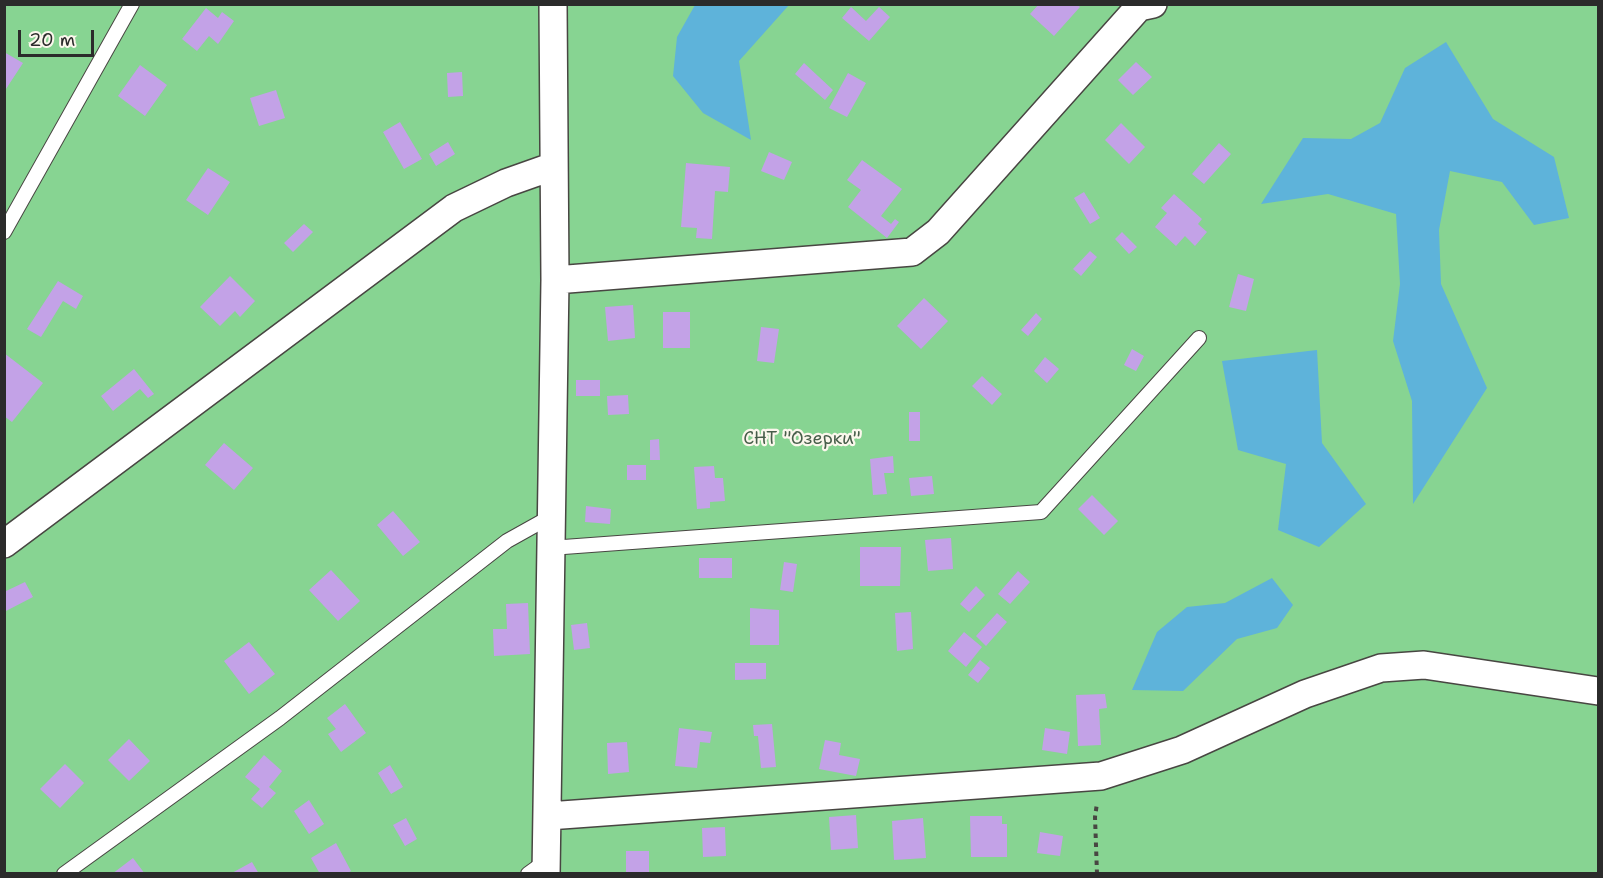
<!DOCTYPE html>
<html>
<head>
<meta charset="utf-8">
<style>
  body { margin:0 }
  #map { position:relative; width:1603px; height:878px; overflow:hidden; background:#ebe2c1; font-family:"Shantell Sans",sans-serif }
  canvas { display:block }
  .frame { position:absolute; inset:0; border:6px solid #2b2b2b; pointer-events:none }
  .scale { position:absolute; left:18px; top:30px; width:76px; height:27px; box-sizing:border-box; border:3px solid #2b2b2b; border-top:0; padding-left:8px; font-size:18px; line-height:21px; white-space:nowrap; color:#2b2b2b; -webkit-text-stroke:4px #fbf7ec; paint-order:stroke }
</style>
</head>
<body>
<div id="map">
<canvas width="1603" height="878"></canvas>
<div class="frame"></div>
<div class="scale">20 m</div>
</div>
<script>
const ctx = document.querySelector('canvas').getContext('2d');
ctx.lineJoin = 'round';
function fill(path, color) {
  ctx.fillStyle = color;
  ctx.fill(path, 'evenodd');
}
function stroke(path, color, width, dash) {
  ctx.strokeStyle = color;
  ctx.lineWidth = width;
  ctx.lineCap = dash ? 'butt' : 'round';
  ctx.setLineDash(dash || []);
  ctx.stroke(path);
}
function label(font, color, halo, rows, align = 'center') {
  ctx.font = font + ' "Shantell Sans",sans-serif';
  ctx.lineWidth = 4.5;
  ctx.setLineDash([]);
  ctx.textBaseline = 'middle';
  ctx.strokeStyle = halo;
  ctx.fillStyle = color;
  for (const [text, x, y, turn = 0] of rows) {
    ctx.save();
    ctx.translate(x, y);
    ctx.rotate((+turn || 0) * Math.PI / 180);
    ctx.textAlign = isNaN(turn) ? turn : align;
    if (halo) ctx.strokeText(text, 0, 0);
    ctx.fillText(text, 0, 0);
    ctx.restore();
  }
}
fill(new Path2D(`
  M5,5H1598V873H5Z`), '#87d492');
fill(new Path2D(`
  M695,5H789L739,61L751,140L703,113L673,76L677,37Z
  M1446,42L1493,119L1554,157L1569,218L1534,225L1502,182L1450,171L1439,230L1441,284L1487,388L1413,504L1412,401L1393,341L1400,284L1396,214L1328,194L1261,204L1303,138L1351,139L1380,123L1405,68Z
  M1317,350L1322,443L1366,504L1319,547L1278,530L1286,464L1238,450L1222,361Z
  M1272,578L1293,605L1277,628L1237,639L1183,691L1132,690L1157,632L1187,607L1225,603Z`), '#5eb3da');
fill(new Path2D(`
  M1039,4H1077L1080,7L1054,36L1030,14Z
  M851,7L866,21L879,7L890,17L869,41L842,18Z
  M206,8L218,18L222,12L234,21L218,44L209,36L197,51L182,39Z
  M4,52L23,63L4,92Z
  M1136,62L1152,77L1133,95L1118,80Z
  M804,63L833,90L825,100L795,74Z
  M140,65L167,85L145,116L118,96Z
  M462,72L463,96L448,97L447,73Z
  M848,73L866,83L847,117L829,108Z
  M276,90L285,118L259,126L250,98Z
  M400,122L422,159L404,169L383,132Z
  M1121,123L1145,147L1129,164L1105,140Z
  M448,142L455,154L436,166L429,154Z
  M1219,143L1231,154L1204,184L1192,174Z
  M769,152L792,162L784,180L761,171Z
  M862,160L902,189L881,216L891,224L895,219L899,222L887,238L848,207L861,190L847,180Z
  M686,163L730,167L728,192L715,191L712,239L696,238L697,228L681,227Z
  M208,168L230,182L208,215L186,200Z
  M1084,192L1100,218L1090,224L1074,198Z
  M1174,194L1202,219L1198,224L1207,232L1195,246L1185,236L1176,246L1155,227L1167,213L1161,208Z
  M304,224L313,232L293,252L284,243Z
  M1122,232L1137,247L1129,254L1115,239Z
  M1090,251L1097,257L1081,276L1073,269Z
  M1238,274L1254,279L1246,311L1229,307Z
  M230,276L255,301L240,317L235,311L220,326L200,307Z
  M58,281L83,296L76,309L63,301L41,337L27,329Z
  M924,298L948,321L921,349L897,326Z
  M633,305L635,338L608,341L605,307Z
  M663,312H690V348H663Z
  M1036,313L1042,319L1028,336L1021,330Z
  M761,327L779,329L774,363L757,361Z
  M1132,349L1144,356L1136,371L1124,365Z
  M4,353L43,383L12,422L4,416Z
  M1045,357L1059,369L1047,383L1034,371Z
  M134,369L154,394L148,398L140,389L113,411L101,396Z
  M982,376L1002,394L992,405L972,386Z
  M576,380H600V396H576Z
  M628,395L629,414L608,415L607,396Z
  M909,412H920V441H909Z
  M659,439L660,460H650V440Z
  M224,443L253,468L234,490L205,465Z
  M893,456L894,473H884L887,494L873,495L870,459Z
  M627,465H646V480H627Z
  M714,466L715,478H723L725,501L710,502V508L697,509L694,467Z
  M932,476L934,494L911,496L909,478Z
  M1092,495L1118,521L1104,535L1078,509Z
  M586,506L611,509L610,524L585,522Z
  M393,511L420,542L403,556L377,525Z
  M951,538L953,569L928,571L925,540Z
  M860,547H901L900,586H860Z
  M699,558H732V578H699Z
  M784,562L797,564L793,592L780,590Z
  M331,570L360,601L338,621L309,590Z
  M1018,571L1030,582L1010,604L998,594Z
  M25,582L33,597L4,612V592Z
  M976,586L985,595L969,612L960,604Z
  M528,603L530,654L494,656L493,629H507L506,604Z
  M750,608L779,610V645H750Z
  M911,612L913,649L897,651L895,613Z
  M997,613L1007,622L986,646L976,636Z
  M587,623L590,648L574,650L571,625Z
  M964,632L982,647L966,667L948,651Z
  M249,642L275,674L249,694L224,661Z
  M980,660L990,668L978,683L968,675Z
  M735,663H766V679L735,680Z
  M1105,694L1107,708L1099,709L1101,745L1078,746L1076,695Z
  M345,704L366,733L341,752L328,734L336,729L327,718Z
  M772,724L776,767L761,768L758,736H754L753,725Z
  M679,728L712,732L710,743L700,742L697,768L675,766Z
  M1045,728L1070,732L1067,754L1042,750Z
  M129,739L150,761L129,781L108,760Z
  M825,740L841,743L839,755L860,759L856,776L819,769Z
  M627,742L629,772L608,774L607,743Z
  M264,755L282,771L269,787L276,793L262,808L251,799L260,789L245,777Z
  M65,764L84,783L60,808L40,789Z
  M390,765L403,787L391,794L378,773Z
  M309,800L324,824L309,834L294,811Z
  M856,815L858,848L831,850L829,817Z
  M970,816H1002V824H1007V857H971Z
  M406,818L417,839L405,846L393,825Z
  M923,818L926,858L894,860L892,821Z
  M725,827L726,856L703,857L702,828Z
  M1040,832L1063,836L1060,856L1037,853Z
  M336,843L351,871L346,874H320L311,858Z
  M626,851H649V874H626Z
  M133,858L145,874H112Z
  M252,862L259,874H230Z`), '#c3a2e7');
const service = new Path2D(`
  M4,232L132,4
  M550,548L1041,512L1199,338
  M64,874L280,718L507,541L550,517
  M528,874L546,861`);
const minor = new Path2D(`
  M555,280L912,252L938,232L1139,7L1153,4
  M4,544L454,208L506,183L554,166
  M548,816L1101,776L1182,750L1305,694L1381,668L1424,665L1598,691
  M546,874L555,280L553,4`);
stroke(service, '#484642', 16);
stroke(minor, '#484642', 30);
stroke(new Path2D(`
  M1097,874L1095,817L1097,803`), '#484642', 4, [4.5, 4.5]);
stroke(service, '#fff', 14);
stroke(minor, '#fff', 27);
label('18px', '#475e4a', '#fbf7ec', [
  ["СНТ \"Озерки\"",802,439]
]);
</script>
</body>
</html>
